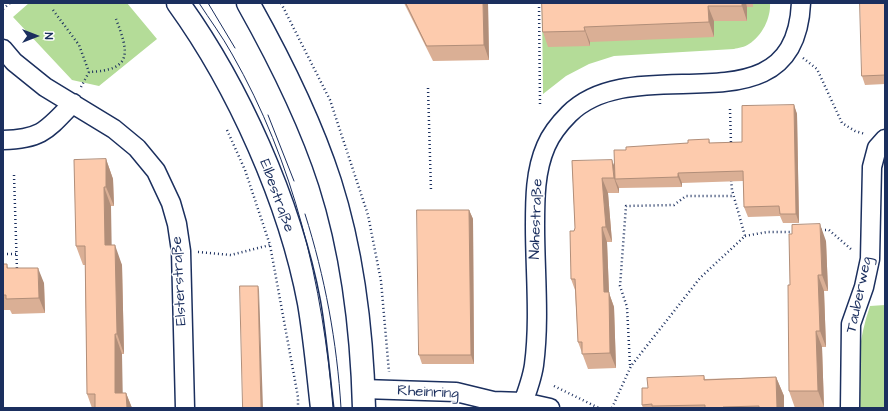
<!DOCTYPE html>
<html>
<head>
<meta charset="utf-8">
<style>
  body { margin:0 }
  #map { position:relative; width:888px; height:411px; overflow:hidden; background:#fff; font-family:"Architects Daughter",sans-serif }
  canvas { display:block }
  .frame { position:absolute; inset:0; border:4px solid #1b2f5e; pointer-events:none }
  .north { position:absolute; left:16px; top:16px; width:40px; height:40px; -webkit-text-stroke:3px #fff; paint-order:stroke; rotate:90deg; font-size:11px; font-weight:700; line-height:16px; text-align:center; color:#1b2f5e }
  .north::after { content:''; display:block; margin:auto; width:14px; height:18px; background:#1b2f5e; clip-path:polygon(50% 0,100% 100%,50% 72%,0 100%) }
</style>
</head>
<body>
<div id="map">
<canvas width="888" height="411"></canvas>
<div class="frame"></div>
<div class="north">N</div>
</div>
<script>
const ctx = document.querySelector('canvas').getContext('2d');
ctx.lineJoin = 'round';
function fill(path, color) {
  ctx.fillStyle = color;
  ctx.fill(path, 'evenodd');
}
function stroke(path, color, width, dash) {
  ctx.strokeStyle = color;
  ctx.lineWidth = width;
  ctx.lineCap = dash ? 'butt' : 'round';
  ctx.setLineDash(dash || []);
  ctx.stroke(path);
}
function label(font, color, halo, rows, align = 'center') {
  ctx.font = font + ' "Architects Daughter",sans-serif';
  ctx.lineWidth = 3;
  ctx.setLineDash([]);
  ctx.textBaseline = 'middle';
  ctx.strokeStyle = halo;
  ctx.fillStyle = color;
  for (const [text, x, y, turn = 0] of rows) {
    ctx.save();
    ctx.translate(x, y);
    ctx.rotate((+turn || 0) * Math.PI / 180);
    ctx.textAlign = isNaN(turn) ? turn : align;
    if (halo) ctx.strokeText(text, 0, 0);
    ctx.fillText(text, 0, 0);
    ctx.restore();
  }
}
fill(new Path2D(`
  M29,3H127L157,39L99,86L72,80L13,17Z
  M542,3H770C771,18 762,36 749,44C745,47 738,48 734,49L614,56L589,64L566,76L543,94Z
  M885,305V408H855C857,372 858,340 870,306Z`), '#b4dc98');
const street = new Path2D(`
  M3,49L14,62L45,87L114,129L137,148L156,171L171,203L177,224L181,251L185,408
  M3,140C42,139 47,130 73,103
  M363,389L456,392L493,401L523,402L550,408
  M521,408C526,395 532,379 534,365C540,319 535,272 535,226C535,199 535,171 546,146C551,134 560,123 569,114C637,46 795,137 801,3
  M850,408L851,324L864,287L870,259L872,167L877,148L885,139`);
const secondary = new Path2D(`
  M178,3C238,86 290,202 309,303C315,338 318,373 322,408
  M248,3C280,60 310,120 330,182C353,254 362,332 364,408`);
stroke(street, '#1b2f5e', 21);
stroke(secondary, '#1b2f5e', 25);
stroke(new Path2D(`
  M281,3L330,100L368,215L381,281L389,372
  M539,3L540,104
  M3,9L10,3
  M53,10L79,45L89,72
  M803,58L817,69L842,123L855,131L865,134
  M81,87L89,72C133,70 129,53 116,19
  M428,88L431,191
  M730,109L731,144
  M227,130L245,170L270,245L298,397V408
  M14,175L17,271
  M821,230H829L852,250
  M745,236L767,232H794
  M198,252L231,255L270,245
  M3,254H16
  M630,365L627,307L620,286L626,206L674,205L686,196H733
  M554,386L599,408
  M612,408L631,366L700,278L745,236L732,190L731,179`), '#1b2f5e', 2.5, [1, 3]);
stroke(street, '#fff', 18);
stroke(secondary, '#fff', 22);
stroke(new Path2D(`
  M199,3C210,20 222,36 232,54C294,162 323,285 333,408
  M208,3L235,48
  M268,115L294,181
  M305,214C325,277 337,342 341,408`), '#1b2f5e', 1);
fill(new Path2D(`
  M404,3H488L489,60L433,61Z
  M542,3H753V7H747V21H714V37L590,42V46L548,47L543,32Z
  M885,3V84L865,85L862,76Z
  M794,105L797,114L799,223H783L780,216L748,217L744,207L743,181L682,183V187L619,188V193H608L612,242H607L609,293L614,307L616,368L588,369L578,342L575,290L571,279L574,231L575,228L572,161L615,167L626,150L688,143L709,139L710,143L742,142Z
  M106,159L113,179L114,206H111V245L122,265L124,354H122V393H126L132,408H92L87,394L85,265H83L76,246Z
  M469,210L473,219L474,364H422L419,355Z
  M792,234L826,241L828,291H824L826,347H822L824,407L795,408L789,391L790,285Z
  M3,264H7L8,268L44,283L45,313L12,314L10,310H3Z
  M704,376L705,379L776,377L784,396V408H643L642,405L648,388Z`), '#daaf95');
fill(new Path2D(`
  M483,3H488L489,60L484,45Z
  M742,3H746L747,7V21L742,6Z
  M708,6L714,21V37L709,22Z
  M584,27L590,42V46L585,31Z
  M794,105L797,114L799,223L796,214Z
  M106,159L113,179L114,206L106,187Z
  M612,160L618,175L615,179L619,188V193L614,178Z
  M678,173L682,183V187L678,177Z
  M602,178L608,193L612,242L606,227Z
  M104,187L111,206L112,265L105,245Z
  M469,210L473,219L474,364L471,355Z
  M820,224L826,241L828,291L822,275Z
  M602,227L607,242L609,293L614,307L616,368L610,353L604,292Z
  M115,245L122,265L124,354L117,334Z
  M38,268L44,283L45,313L39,298Z
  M818,275L824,291L826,347L820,331Z
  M258,286L259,290L263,408H261Z
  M816,331L822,347L824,407L818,391Z
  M115,334L122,354L123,408L115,393Z
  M776,377L784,396V408H777Z
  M126,393L132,408H127Z`), '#b18e79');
const building = new Path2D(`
  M406,3H483L484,45L427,46Z
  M542,3H742V6H708L709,22L584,27L585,31L543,32Z
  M860,3H885V75L862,76Z
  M794,105L796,214H780L779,206L744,207L743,171L678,173V177L615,179L614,150H626V147L688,143V140L709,139V143L742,142V106Z
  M106,159V187H104L105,245H115L117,334H115V393H126L127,408H95V394H87L85,246H76L74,160Z
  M612,160L614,178H602L606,227H602L604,292H609L610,353L582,354V342H578L575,279H571L570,231H574L575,228L572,161Z
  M417,210H469L471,355H419Z
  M820,224L822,275H818L820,331H816L818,391H789L788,285H790L789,234H792V225Z
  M3,264H7V268H38L39,298L6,299V295H3Z
  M240,286H258L261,408H243Z
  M704,376V380L776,377L777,408H759V406L723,407V408H705V405L652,406V404L642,405V388H648L647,378Z`);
fill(building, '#fdcbad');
stroke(building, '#b18e79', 1);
label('15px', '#1b2f5e', '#fff', [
  ["Elbestraße",276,196,70],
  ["Nahestraße",537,219,-88],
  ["Elsterstraße",180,281,-93],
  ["Tauberweg",860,295,-78],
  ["Rheinring",428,393,3]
]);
</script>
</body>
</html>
